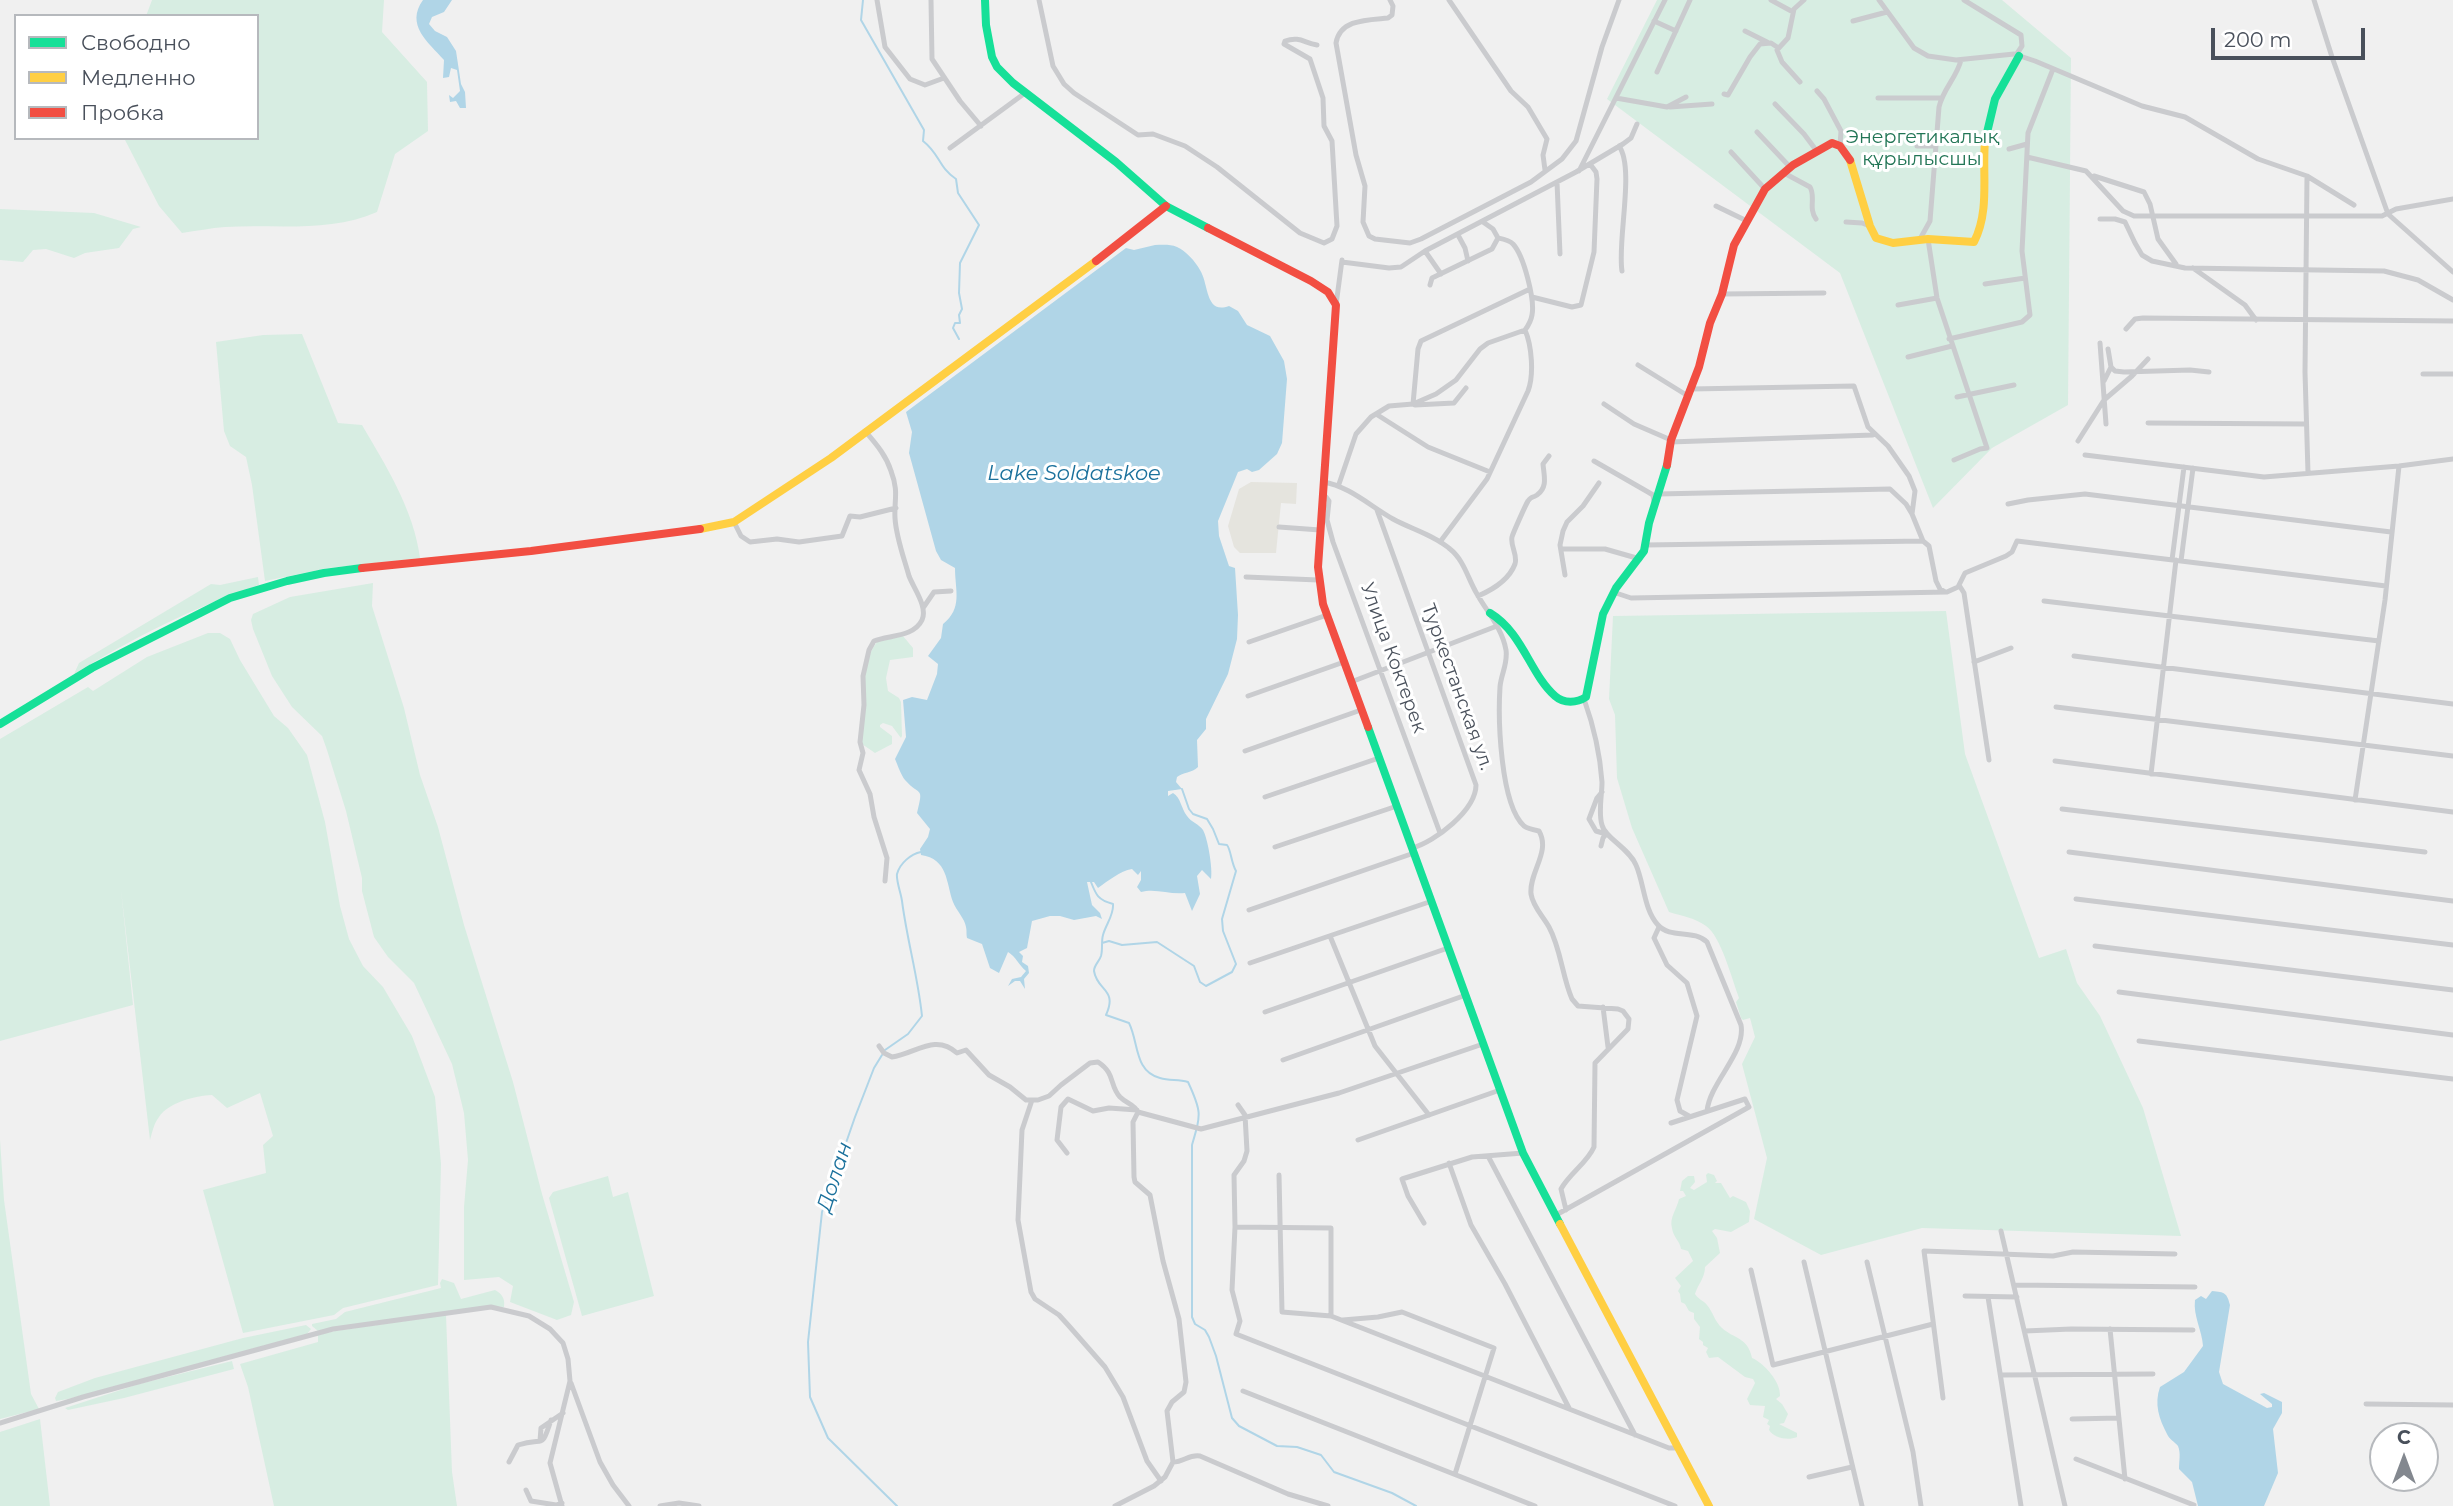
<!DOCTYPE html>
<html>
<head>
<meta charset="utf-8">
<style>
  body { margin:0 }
  #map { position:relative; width:2453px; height:1506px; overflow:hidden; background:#f0f0f0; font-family:Montserrat,sans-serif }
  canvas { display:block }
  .legend { position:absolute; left:14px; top:14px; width:245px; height:126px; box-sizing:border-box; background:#fff; border:2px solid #b6b9bd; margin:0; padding:9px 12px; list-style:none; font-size:21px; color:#49505b }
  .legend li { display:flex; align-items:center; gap:14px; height:35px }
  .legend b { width:35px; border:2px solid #b6b9bd }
  .north { position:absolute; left:2369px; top:1422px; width:70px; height:70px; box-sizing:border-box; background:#fff; border:2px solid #b6b9bd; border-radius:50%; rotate:0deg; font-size:19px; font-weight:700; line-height:28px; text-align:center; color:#49505b }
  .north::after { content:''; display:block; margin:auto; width:24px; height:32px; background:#83888f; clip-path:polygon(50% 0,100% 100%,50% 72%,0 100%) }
  .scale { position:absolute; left:2211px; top:28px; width:154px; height:32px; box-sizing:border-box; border:4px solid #49505b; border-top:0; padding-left:9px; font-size:21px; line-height:24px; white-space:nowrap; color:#49505b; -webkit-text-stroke:5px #fff; paint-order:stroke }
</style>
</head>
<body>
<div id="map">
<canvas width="2453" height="1506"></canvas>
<ul class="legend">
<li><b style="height:9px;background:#16e098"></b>Свободно</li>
<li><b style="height:9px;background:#ffcf43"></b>Медленно</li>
<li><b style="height:9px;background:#f24e42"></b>Пробка</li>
</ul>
<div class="north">С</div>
<div class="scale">200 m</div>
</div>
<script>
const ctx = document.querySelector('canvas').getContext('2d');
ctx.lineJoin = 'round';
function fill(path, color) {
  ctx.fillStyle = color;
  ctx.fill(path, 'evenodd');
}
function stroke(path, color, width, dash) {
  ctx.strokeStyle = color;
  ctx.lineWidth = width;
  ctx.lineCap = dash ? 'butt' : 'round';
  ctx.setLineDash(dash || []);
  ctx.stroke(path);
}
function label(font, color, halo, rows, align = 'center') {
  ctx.font = font + ' Montserrat,sans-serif';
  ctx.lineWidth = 6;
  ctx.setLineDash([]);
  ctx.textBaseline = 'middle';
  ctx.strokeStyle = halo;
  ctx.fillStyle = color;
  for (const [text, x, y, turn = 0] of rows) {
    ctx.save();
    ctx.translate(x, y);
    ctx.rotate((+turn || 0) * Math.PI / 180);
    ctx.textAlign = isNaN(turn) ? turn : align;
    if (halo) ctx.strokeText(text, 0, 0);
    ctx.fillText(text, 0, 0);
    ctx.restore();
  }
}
fill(new Path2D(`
  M1251,482L1297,483L1296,504L1281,503L1276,553H1240L1234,547L1228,526L1239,489Z`), '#e5e4de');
fill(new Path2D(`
  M152,0H384L382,32L427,82L428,131L395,154L377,212C330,233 275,224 225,227C211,228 196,231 182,233L159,206L124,138H257V16H146Z
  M1657,0H2002L2071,58L2068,405L1992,448L1933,508L1840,273L1607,99Z
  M0,209L94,213L141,227L133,229L119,248L85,253L74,258L46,249L33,250L23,262L0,260Z
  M302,334L338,423L362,425C386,466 414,510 420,558L329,568L265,581L252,485L246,457L230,446L224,431L216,342L263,335Z
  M258,577L259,585C194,607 133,638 74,674L79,663L211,584L220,585Z
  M373,583L372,606L404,708L420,775L438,827L464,925L513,1082L542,1194L574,1302L571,1315L557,1320L510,1302L513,1286L499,1277L464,1280V1207L468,1160L464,1113L452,1064L414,983L388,957L374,937L362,891V878L346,811L327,750L322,736L292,707L272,676L253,629L251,620L253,614L290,597Z
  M1946,611L1965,754L2039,958L2066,949L2077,983L2100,1016L2143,1108L2181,1236L1922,1228L1821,1255L1754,1219L1767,1158L1742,1064L1755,1037L1750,1018L1743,1020L1741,1018L1736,1002L1739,998C1732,980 1721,936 1706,926C1695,918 1682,916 1669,912L1632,828L1617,778L1615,715L1609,699L1613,616Z
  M208,633H220L230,639L240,660L274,716L288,728L307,755L325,822L340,906L349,939L363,966L383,987L412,1036L435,1097L441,1164L438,1285L343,1308L334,1315L243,1333L203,1190L266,1173L263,1145L273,1136L260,1093L227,1108L212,1095C195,1096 169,1102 159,1117C154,1123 152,1133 150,1140L121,890L133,1005L0,1041V739L88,687L93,691L147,657Z
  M903,636L913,648V657L890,660L886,678L888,691L899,698L901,702L902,736L901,738L892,726L883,723L880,725V727L892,736V744L875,753L862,744C863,712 857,668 877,642Z
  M0,1140L4,1200L31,1394L39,1409L0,1419Z
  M1708,1173L1714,1175L1717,1181L1715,1183H1721L1730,1198L1733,1196L1746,1202L1750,1211L1749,1222L1731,1232L1715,1229L1712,1231L1717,1238L1720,1253L1705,1267C1705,1278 1698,1284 1695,1294C1699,1300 1703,1300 1707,1305C1713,1312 1715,1322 1722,1328C1734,1339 1748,1337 1752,1358C1764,1363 1781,1382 1780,1396L1776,1399L1782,1404L1788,1414L1784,1423L1779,1424L1797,1433V1437C1788,1441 1774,1438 1769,1430L1770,1426L1767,1424L1769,1420L1763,1417L1765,1406L1750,1405L1747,1399L1755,1383L1753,1379L1745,1377L1718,1357L1709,1358L1706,1352L1708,1348L1703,1345V1342L1699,1339L1700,1327L1694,1319V1313L1689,1311L1685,1304L1681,1302L1680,1294L1678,1291L1681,1286L1675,1278L1693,1261L1688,1251L1681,1249C1680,1241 1673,1237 1672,1228C1669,1218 1677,1209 1679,1199L1686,1196L1683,1191H1680L1682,1181L1688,1176H1694L1695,1182L1690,1188L1694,1190L1707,1182L1706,1175Z
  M608,1176L613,1197L628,1192L654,1296L582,1316L549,1198L553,1192Z
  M442,1279L454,1283L461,1299L495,1290C502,1294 505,1298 504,1307L485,1306L318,1331L312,1326V1324L336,1319L345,1312L441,1288L440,1283Z
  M446,1315L452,1472L457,1506H274L248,1387L240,1364L318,1342V1335L335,1331Z
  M306,1325L311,1329L307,1334L68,1399L56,1401L55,1398L58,1392L95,1378L243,1338Z
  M232,1361L234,1369L124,1398L68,1410L65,1408L139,1384Z
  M40,1419L50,1506H0V1432Z`), '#d7ede2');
fill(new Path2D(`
  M423,0H452L444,12L432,17L429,24L435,31L447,37L456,51L461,84L465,92L466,108H460L456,101L450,102L449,95L453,98L460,91L457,70L451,68L449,77L443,78L444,60C428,42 405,25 423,0Z
  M1155,245C1162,245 1170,244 1177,247C1186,251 1195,261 1200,270C1209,284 1205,315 1229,306L1238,311L1247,325L1270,336L1284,361L1287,379L1282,443L1277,454L1259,470L1252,472L1247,469L1238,472L1218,521L1219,536L1229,566L1235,568L1238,615L1237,639L1228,674L1206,719V729L1197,740L1198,767C1192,773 1183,772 1177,777L1176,782L1182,789L1168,791V796L1173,793C1181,798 1181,808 1187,816C1191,822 1199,824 1203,830C1208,839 1213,870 1211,879L1202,870L1197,876L1200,894L1192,911L1185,893C1170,895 1156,888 1141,892L1137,887L1141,880V871L1138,875L1132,869C1120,871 1108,881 1098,888L1094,882H1087L1092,905L1100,913L1102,919L1096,916L1074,920L1060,916H1050L1032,921L1027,948L1019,952L1023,956L1022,962L1028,966L1029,973L1024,979L1025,989L1020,981H1015L1008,986L1012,979L1021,977L1026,971C1018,964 1016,957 1008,952L999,973L990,968L982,944L967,938C966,934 967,931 966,927C965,919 956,910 953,902C946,882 948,859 921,855L920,849L928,837L930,829L917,813C924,785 920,797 905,780C901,775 898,766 895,759L906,737L903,700L912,697L927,700L937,674L938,664L928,656L941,638L943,624C963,608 955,591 955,568L941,560L936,551L909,453L912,432L906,412L1126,248L1134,250Z
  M2212,1291C2225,1292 2227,1293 2230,1305L2219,1372L2223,1384L2267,1408L2272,1407V1404L2260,1394L2264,1393L2282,1402V1413L2273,1429L2278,1473L2264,1506H2198L2192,1482L2179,1469C2179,1461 2181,1453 2178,1446C2175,1442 2169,1439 2167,1434C2159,1419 2154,1404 2160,1387L2184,1372L2203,1346C2202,1330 2193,1316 2195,1300L2201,1296L2206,1299Z`), '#b0d5e7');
stroke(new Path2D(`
  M863,0L861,20L924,130L923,141C940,154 938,167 956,179L958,193L979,225L960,263L959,293L962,309L959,315L960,323H955L953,328L959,339
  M1091,882C1096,895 1098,900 1113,904C1114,915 1106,924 1103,935C1101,942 1103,949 1101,956C1099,962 1094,965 1094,971C1097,991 1118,989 1106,1015L1129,1023C1139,1043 1134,1071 1160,1078C1170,1081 1178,1079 1188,1082C1202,1112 1201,1114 1192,1145V1317L1195,1324L1205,1330L1209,1337L1216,1356L1232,1418L1239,1426L1277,1446L1297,1447L1321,1455L1334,1472L1392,1493L1416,1506
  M1102,943L1109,941L1122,945L1157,942L1194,966L1200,982L1206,986L1232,972L1236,964L1223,931L1222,919L1236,871C1231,862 1231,850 1227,845L1219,844L1213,829L1207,819L1193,814L1189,809L1182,789
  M885,1050L908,1034L922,1016C918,977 907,940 902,901C901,893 896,881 897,874C900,863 911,854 921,852
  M882,1055L874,1068L855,1117L822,1212L808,1342L810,1397L828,1438L897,1506`), '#b0d5e7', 2);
stroke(new Path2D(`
  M877,0L885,47L910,79L925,85L944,78
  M931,0L932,59L960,101L981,126
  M1039,0L1053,66L1064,84L1074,93L1138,135L1153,134L1185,146L1217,167L1300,233L1324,243L1332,239L1337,226L1332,141L1324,126L1323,98L1310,59L1284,44L1285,41C1300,36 1304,43 1317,45
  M1390,0L1393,6L1392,15L1388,18C1368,20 1340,19 1336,43L1356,155L1365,186L1363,222L1369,236L1375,239L1410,243L1421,239L1531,182L1562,159L1576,141L1602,47L1619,0
  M1449,0L1511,91L1528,107L1547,139L1543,155L1545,170
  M1771,0L1793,12
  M1879,0L1914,48L1928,56L1956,60L2014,54L2035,61L2142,106L2185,117L2258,159L2307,176L2354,205
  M1964,0L2021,35L2022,46L2016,55
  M2314,0L2332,57L2388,214L2453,272
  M1654,21L1676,31
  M1853,21L1887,12
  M1745,31L1767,42
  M1657,72L1690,0
  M1800,82L1782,62L1777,50L1788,38L1794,9L1804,0
  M1817,91L1824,99L1841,131L1840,146
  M1724,94L1728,95L1750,57L1760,44L1771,43L1777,47
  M1616,98L1667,107L1686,97
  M1878,98H1941
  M1775,104L1804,134L1816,150
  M1670,107L1712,104
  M1757,132L1790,167
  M1619,146C1635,168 1617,241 1622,271
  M1917,146H1936
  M950,148L1025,93
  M2009,149L2027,144
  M1731,152L1765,189
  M2027,157L2086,171L2123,211L2134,216H2382L2396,209L2453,199
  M1579,171L1665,0
  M1784,173L1810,187C1816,197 1808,208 1816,219
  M2094,176L2144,192L2150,204L2158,239L2176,264
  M2307,176L2305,372L2308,473
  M1557,182L1560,254
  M1716,206L1747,221
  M2100,219H2115L2125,222L2135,243L2142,255L2152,261L2185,268L2384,271L2418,280L2453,300
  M1846,222L1862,223L1870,226
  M1458,235L1465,248L1468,261
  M1920,239L1930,221L1939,107C1943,89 1957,77 1961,60
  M1928,239L1937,298L1987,448L1980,449L1954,460
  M1425,251L1441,274
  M1342,262L1389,268L1401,267L1425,251L1576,172L1623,144L1631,138L1637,124
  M2193,268L2245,305L2256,320
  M1985,284L2025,278
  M1430,285L1432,278L1492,249L1498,238
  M1722,294L1824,293
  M1532,297L1572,307L1581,305L1594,252L1597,179L1596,172L1590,164
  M1336,305L1342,260
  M1898,305L1937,298
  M2126,329L2135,319L2143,318L2453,321
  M1949,339L2022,322L2030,315L2022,251L2028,133L2053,69
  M2100,343L2106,424
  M2108,349L2111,367
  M1908,357L1952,346
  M1638,365L1688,396
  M2423,374H2453
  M2104,381L2111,367L2115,371L2124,372L2190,370L2209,372
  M1691,389L1854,386L1868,427L1888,446L1909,476L1915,491L1912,514L1923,541
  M1957,397L2014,385
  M1413,404L1418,349L1421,341L1530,289
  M1604,404L1634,424L1671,440
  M1415,405L1454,403L1466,388
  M1376,414L1428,447L1490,472
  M2148,423L2305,424
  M865,431C876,444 886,455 891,471C899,492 894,499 895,518C896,537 904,558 909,576C914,589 928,607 922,620C914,637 889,635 874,641L869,650L863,676L864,705L860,742L863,753L859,770L870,794L874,817L887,858L885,881
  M2078,441L2104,400L2132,376L2148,359
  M1670,442L1873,435
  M2085,455L2264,477L2399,466L2453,459
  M1594,461L1648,492L1653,495L1654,501
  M1323,482C1349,486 1370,506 1393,519C1411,529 1434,535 1450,549C1464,560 1468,579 1477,594C1487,612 1502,628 1506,650C1508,664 1501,674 1500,687C1498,718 1500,804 1524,826C1528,829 1534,830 1539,831C1551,852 1529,872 1531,894C1533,907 1543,916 1549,927C1561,949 1562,976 1572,999L1578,1006L1618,1009L1623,1011L1629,1019L1628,1029L1595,1063L1594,1147C1587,1163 1570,1173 1561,1189L1566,1210
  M1339,484L1356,434L1371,417L1389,406L1413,404L1436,394L1456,380L1480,349L1488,343L1525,330C1528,326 1531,321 1532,315C1535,300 1524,256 1513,244C1509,240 1503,239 1498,238L1493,229L1483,222
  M1658,494L1890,489L1906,504L1912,514
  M1322,496L1326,497L1329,501L1327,520L1333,542L1440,833
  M2008,504L2028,500L2085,494L2391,532
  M1377,510L1476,785C1476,810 1435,842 1412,848
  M734,522L741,536L750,542L777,539L799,542L842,536L850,516L860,517L896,508
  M1279,527L1320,530
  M1440,542L1487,479L1528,391C1534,375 1532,346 1525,330
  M1645,545L1923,541L1929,546L1936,581L1940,589L1945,592
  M1562,549H1605L1640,559
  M2172,560L2184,467
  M2181,561L2193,468
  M1565,575L1560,545L1563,531L1567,522L1583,506L1599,483
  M1246,577L1318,580
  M1959,585L1964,593L1989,760
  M1613,592L1631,598L1947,592L1958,587L1965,573L2006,556L2012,552L2017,541L2386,586
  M1478,596C1492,590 1509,580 1515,564C1518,555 1510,546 1512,537C1513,533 1526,504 1528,501C1533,495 1531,499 1537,495C1548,487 1544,476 1543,464L1549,456
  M2044,601L2379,641
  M923,608L934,592L951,591
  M1249,642L1327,615
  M2074,656L2453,704
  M1974,662L2011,648
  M1351,682L1497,626
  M1248,696L1344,662
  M1584,699C1594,727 1600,753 1602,782C1602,796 1598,812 1602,825C1605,838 1629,848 1636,865C1644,883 1644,910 1658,925C1670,939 1694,929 1707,942L1741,1025C1746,1053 1710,1082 1707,1111
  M2056,707L2453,756
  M1245,751L1361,710
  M2055,761L2453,812
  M2151,774L2176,560
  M1265,797L1379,758
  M2355,800L2385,600L2399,466
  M2062,809L2425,852
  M1601,846L1603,838L1606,834L1596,831L1589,819L1597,798L1602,792
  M1275,847L1397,806
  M2069,852L2453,901
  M2076,899L2453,945
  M1249,910L1414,853
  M1659,927L1654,938L1667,965L1687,983L1697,1016L1677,1100L1680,1111L1689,1116
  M1330,936L1375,1046L1429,1115
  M2095,946L2453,990
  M1250,963L1432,901
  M2119,992L2453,1035
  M1603,1007L1608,1047
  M1265,1012L1448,948
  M2139,1041L2453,1079
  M879,1046L884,1053L892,1057C915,1054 935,1033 957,1053L966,1050L989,1075L1010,1087L1026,1100H1038L1049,1096L1061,1085L1090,1063L1098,1062C1116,1074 1109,1085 1120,1097C1126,1103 1134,1104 1138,1112L1201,1129L1339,1093L1483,1044
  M1283,1060L1466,995
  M1032,1100L1022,1130L1018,1220L1031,1292L1035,1299L1059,1315L1069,1326L1105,1367L1123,1397L1147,1461L1161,1481
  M1238,1105L1245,1115L1247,1151L1244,1161L1234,1175L1235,1227L1232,1290L1240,1321L1236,1334L1675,1506
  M1358,1140L1500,1090
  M1067,1153L1057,1140L1061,1107L1068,1099L1093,1111L1109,1108L1137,1110
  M1488,1156L1635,1435
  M1449,1163L1471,1225L1505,1284L1569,1408
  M1279,1175L1282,1312L1331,1316L1669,1448H1677
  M1556,1215L1749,1107L1745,1099L1671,1123
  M1424,1223L1408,1196L1402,1179L1472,1157L1523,1153
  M1235,1227L1331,1228V1316
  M2001,1231L2065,1506
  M1804,1262L1862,1506
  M1867,1262L1913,1452L1921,1506
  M1751,1270L1773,1365L1933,1324
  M2014,1285L2195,1287
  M1965,1296L2017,1297
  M1988,1297L2021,1506
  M1343,1320L1378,1317L1402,1312L1494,1348L1455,1474
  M2110,1329L2125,1479
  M2025,1331L2071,1329L2193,1330
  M2001,1375L2153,1374
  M571,1383L600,1462L613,1485L629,1506
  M1243,1391L1535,1506
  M1943,1398L1924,1251L2053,1256L2073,1252L2175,1254
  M2366,1404L2453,1405
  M2072,1419L2119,1418
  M0,1423L83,1397L333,1329L491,1307L529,1316L550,1329L563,1343L568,1359L570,1381L550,1463L562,1506
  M540,1441L541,1428L563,1413
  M2076,1459L2194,1505
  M509,1462L518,1445C545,1436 541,1451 551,1420
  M1173,1462C1184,1462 1189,1454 1200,1456L1288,1494L1328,1506
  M1809,1477L1852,1467
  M526,1490L531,1501L556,1505L562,1503
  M660,1506L679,1503L699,1506
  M1115,1506L1154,1486L1165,1477L1173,1462L1167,1411L1172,1402L1184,1392L1186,1382L1179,1319L1163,1261L1150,1195L1135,1182L1134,1177L1133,1122L1138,1112`), '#cacbce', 5);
stroke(new Path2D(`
  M985,0L986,25L992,57L997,67L1013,83L1116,162L1166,206L1208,228
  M1985,141L1995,99L2019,56
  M1490,613C1523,633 1530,674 1555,696C1564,704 1577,703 1586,697L1603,614L1616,588L1644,551L1649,523L1667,465
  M0,724L92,668L230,598L287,581L324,573L362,568
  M1368,727L1523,1153L1560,1224`), '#16e098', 8);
stroke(new Path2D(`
  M1850,160L1870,226L1876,238L1893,243L1928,239L1974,242C1990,211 1982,174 1985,141
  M700,529L734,522L831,458L1096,261
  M1560,1224L1709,1506`), '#ffcf43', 8);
stroke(new Path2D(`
  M1208,228L1311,281L1328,292L1336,305L1318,567L1323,604L1368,727
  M1096,261L1166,206
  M1667,465L1671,440L1699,367L1710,323L1722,294L1734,245L1765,189L1793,165L1832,143L1840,146L1850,160
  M362,568L531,551L700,529`), '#f24e42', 8);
label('19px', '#217555', '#fff', [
  ["Энергетикалық",1922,137],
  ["құрылысшы",1922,159]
]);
label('19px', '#49505b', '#fff', [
  ["Улица Коктерек",1393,658,70],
  ["Туркестанская ул.",1457,687,70]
]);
label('italic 21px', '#1b719c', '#fff', [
  ["Lake Soldatskoe",1074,474],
  ["Долан",835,1177,-72]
]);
</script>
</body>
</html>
